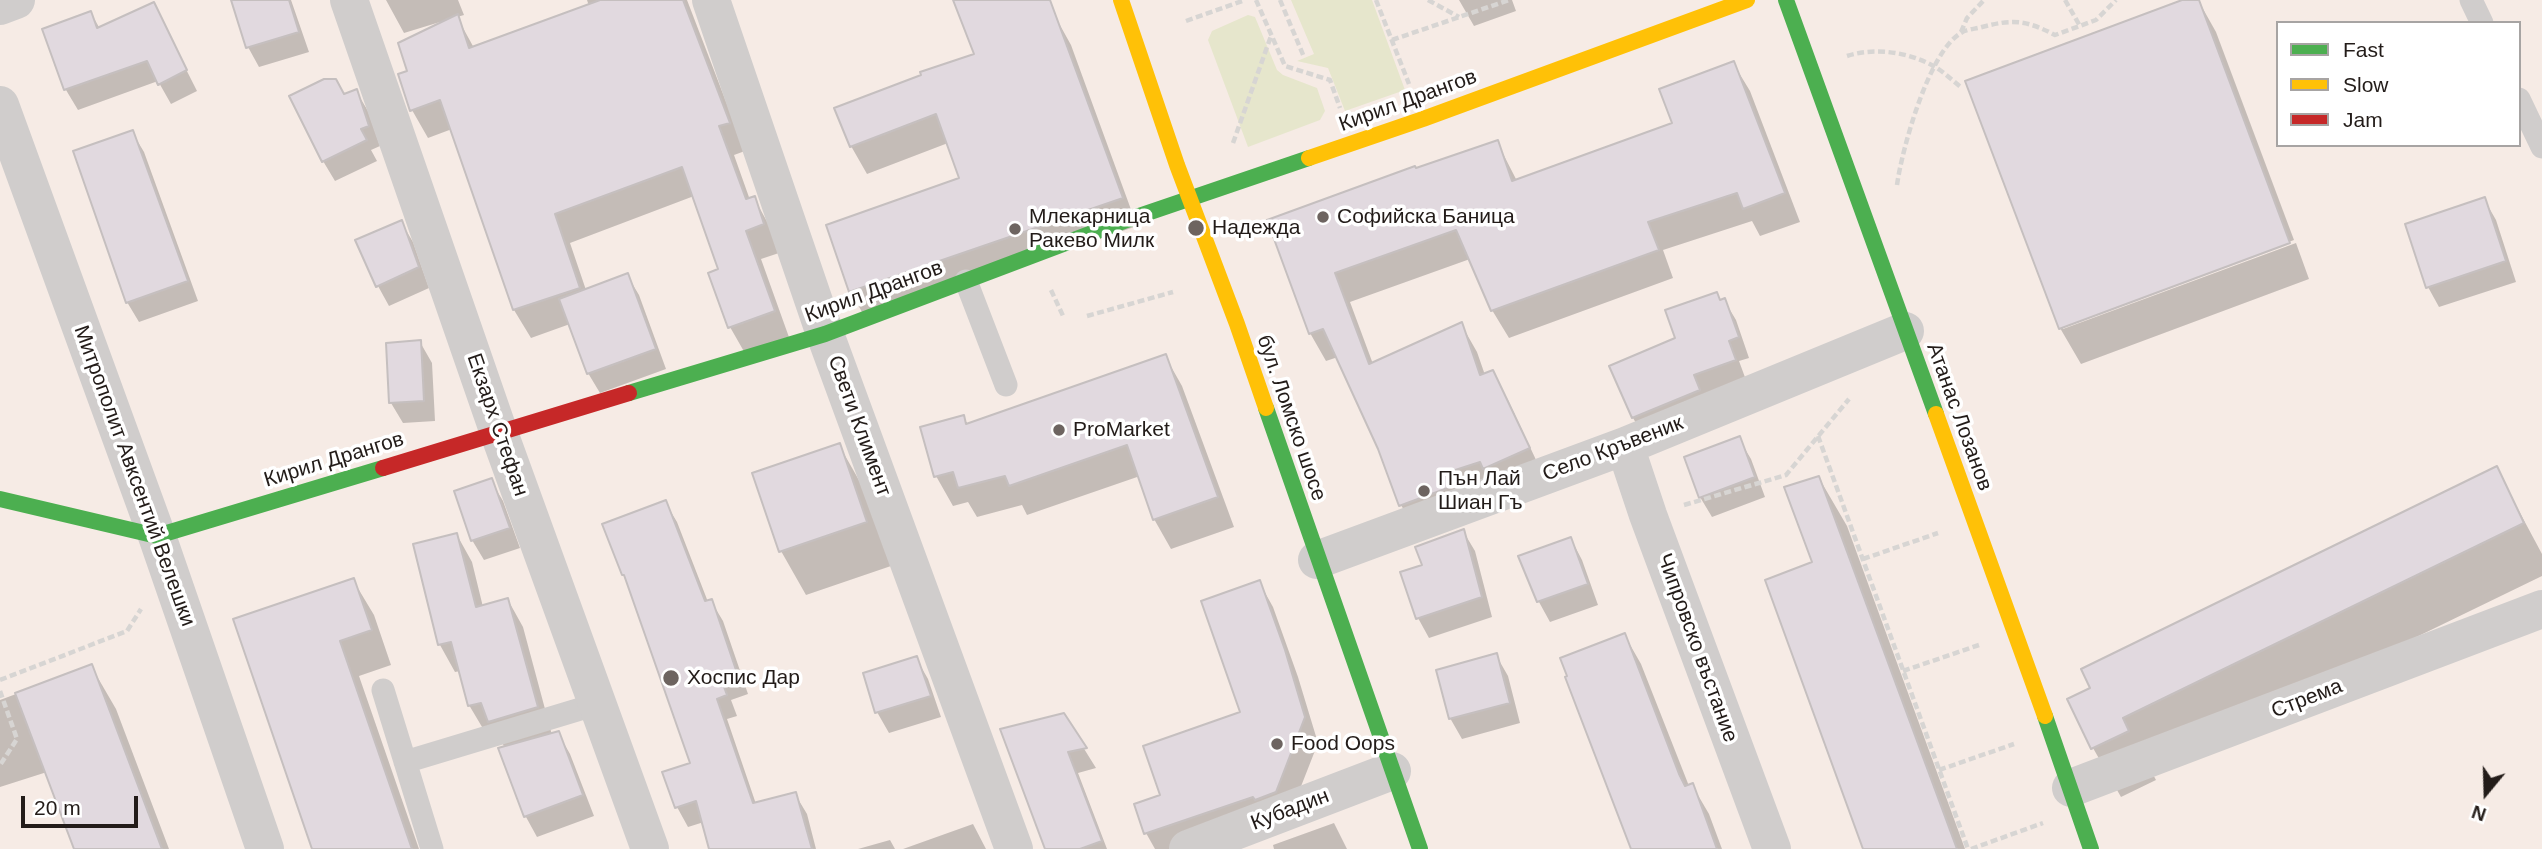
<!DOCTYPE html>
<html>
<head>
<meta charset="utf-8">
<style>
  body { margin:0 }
  #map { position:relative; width:2542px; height:849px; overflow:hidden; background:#f6ebe5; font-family:Helvetica,sans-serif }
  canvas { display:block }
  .legend { position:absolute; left:2276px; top:21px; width:245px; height:126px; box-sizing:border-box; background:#fff; border:2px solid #a7a4a3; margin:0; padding:9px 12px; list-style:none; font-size:21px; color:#231c19 }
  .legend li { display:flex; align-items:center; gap:14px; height:35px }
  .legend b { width:35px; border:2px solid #a7a4a3 }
  .north { position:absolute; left:2451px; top:758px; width:70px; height:70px; -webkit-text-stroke:5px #fff; paint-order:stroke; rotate:199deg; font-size:19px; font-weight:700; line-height:28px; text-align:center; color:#231c19 }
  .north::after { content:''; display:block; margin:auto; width:24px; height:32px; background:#231c19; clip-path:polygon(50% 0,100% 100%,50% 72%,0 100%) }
  .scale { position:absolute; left:21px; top:796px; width:117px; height:32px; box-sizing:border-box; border:4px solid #231c19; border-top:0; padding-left:9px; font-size:21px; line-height:24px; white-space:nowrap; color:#231c19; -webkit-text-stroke:5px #fff; paint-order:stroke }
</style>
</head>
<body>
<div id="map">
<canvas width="2542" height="849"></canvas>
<ul class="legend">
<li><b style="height:9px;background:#4caf50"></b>Fast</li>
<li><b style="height:9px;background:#ffc107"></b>Slow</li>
<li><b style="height:9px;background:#c62828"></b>Jam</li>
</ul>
<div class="north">N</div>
<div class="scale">20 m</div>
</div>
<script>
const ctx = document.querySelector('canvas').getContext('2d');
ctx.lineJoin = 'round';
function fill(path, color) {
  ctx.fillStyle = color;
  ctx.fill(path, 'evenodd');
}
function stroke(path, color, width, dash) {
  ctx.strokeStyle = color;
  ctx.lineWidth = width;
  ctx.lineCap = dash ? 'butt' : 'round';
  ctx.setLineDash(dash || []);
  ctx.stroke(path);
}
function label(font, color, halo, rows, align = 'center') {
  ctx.font = font + ' Helvetica,sans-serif';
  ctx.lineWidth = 7;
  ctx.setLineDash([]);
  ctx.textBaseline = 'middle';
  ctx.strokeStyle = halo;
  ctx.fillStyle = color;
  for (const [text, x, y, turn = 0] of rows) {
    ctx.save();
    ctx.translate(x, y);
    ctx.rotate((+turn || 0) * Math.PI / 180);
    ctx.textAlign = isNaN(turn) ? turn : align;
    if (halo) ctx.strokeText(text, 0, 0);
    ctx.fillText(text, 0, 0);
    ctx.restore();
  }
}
fill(new Path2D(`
  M1291,0H1372L1405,90L1345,111L1328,68L1297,61L1314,54Z
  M1248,15L1255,17L1277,70L1283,75L1317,88L1325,111L1320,120L1248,147L1208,40L1212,31Z`), '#e6e6cc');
fill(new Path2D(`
  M243,0H291L309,52L259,67L248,47Z
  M386,0H458L464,15L457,17L474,48L589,6L587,0H687L745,151L734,155L750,200L754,198L770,227L779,253L761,259L790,340L746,355L730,327L721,270L694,196L570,243L586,290L627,275L639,295L666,369L600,393L588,373L570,324L531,338L514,310L452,129L428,138L412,110L409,72L440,22L404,33Z
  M955,0H1037L1056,18L1071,45L1137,226L866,319L850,291L961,180L948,143L867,174L851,146L977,55Z
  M1459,0H1512L1516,11L1474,26Z
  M2187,0H2198L2216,32L2294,240L2063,326V329L2296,243L2309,279L2081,364L2060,328Z
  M153,4L197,91L171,104L158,81L78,110L66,90L44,30L91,13L100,29Z
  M1733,63L1750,91L1800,222L1760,236L1752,221L1663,250L1673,278L1509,338L1492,310L1470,259L1350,302L1373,364L1461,324L1477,352L1485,375L1492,372L1508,400L1544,477L1417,533L1401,505L1379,448L1338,357L1326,361L1310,333L1269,221L1497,142L1517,181L1675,125Z
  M356,91L368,111L380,146L371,150L377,161L335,181L323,161Z
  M132,132L144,152L198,301L139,322L127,302Z
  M2484,199L2496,220L2516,282L2439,307L2428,287Z
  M401,222L413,242L429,288L389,306L378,286Z
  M1724,300L1736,320L1749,358L1739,361L1746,380L1645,438L1633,418L1612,367L1678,339Z
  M420,342L432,363L435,421L403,423L391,403Z
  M1165,356L1182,386L1234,527L1171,549L1154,519L1140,476L1027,515L1022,505L977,517L968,502L953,506L936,476L963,417L968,426Z
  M1739,439L1751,459L1765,497L1712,517L1700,497Z
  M839,445L864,489L891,566L806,595L781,551Z
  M2496,468L2542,554V576L2149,767L2156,780L2121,797L2093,748L2069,700Z
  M1819,478L1847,526L1965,849H1866L1814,563Z
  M491,481L503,501L520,548L484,560L472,540Z
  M665,502L677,522L708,602L711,601L723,621L748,694L731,700L737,716L727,719L756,804L795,794L807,814L816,849H711L704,822L688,827L677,807L692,764L624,575Z
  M1463,531L1475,551L1492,617L1429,638L1418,618L1424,566Z
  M457,535L472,562L483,607L508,600L523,627L552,735L558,733L570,754L594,816L537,837L526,817L500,750L505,748L495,730L485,732L469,705L460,671L455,672L440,645L415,545Z
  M1571,539L1582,560L1598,605L1550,622L1539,602L1521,557Z
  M353,580L374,615L391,665L359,676L419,849H314L235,620Z
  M1259,582L1273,607L1298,677L1318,743L1289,817L1186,849H1155L1146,833L1162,796L1242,713Z
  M1625,636L1641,664L1689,786L1692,785L1709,814L1722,849H1632Z
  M1496,655L1508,676L1520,723L1462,739L1450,718Z
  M916,658L928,679L941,717L889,733L877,712L865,674Z
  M91,666L116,709L169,849H76L47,772L0,787V700Z
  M1063,715L1096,768L1078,773L1107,849H1047Z
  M1334,823L1347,849H1274L1273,845Z
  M973,824L986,849H903Z
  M890,840L895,849H858Z`), '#0003');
const building = new Path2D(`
  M231,0H289L299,32L246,48Z
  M600,0H683L730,123L719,126L746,199L755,196L764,224L746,231L775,311L728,328L708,273L718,269L682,167L555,214L580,288L513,310L440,100L410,111L398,74L407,71L398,43L458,14L469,48Z
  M953,0H1050L1123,198L849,292L826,225L959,178L936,114L850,147L834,108L921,75L920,72L974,54Z
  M2182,0H2199L2290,243L2059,329L1965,81Z
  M154,2L187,70L158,85L147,61L64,90L42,29L91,11L97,28Z
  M1734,61L1785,193L1743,209L1737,193L1648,222L1659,250L1491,311L1456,230L1335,273L1369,364L1462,322L1480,375L1493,370L1530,448L1483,469L1480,462L1449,472L1453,486L1399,506L1378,449L1323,329L1309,334L1267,220L1415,166L1416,168L1498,140L1512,181L1672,123L1659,89Z
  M324,79H336L344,94L357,89L369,126L361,129L367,140L322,162L289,96Z
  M133,130L188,281L126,303L73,151Z
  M2485,197L2506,261L2426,288L2405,224Z
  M402,220L419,267L376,287L355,240Z
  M628,273L656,349L587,374L559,299Z
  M1717,292L1720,300L1725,298L1739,337L1729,341L1736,360L1694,375L1700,390L1632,418L1609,366L1675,338L1665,310Z
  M421,340L424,401L389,403L386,343Z
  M1166,354L1218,497L1153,520L1127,445L1009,486L1005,476L958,488L953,472L934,477L920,427L964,415L966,424Z
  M1740,436L1755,477L1699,498L1684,457Z
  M840,443L867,522L779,552L752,473Z
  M2497,466L2524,523L2123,718L2129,731L2091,749L2067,699L2090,688L2081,669Z
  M1819,476L1957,849H1863L1765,580L1812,562L1784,487Z
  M492,478L510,528L471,541L454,491Z
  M666,500L705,601L712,599L737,673L721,679L727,695L717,699L753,803L796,792L812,849H709L696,801L675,808L662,772L690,763L624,575H622L602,524Z
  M1464,529L1482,597L1416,619L1400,572L1422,565L1415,547Z
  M457,533L476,607L508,598L538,707L488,722L481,703L468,706L451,642L438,645L413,544Z
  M1571,537L1588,584L1537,602L1518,556Z
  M354,578L372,630L340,641L412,849H312L233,619Z
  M1260,580L1285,650L1305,717L1276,792L1255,800L1253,797L1144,834L1134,804L1160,795L1143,746L1240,712L1201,601Z
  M1625,633L1679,774L1685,786L1693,783L1717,849H1631L1565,677L1567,676L1560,658Z
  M1497,653L1510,703L1449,719L1436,670Z
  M917,656L931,696L875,713L863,673Z
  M92,664L162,849H74L15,693Z
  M1064,713L1087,748L1068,752L1102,841L1080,849H1045L1000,729Z
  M559,731L583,795L524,817L498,748Z`);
fill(building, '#e1d9df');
stroke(building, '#c5bfbf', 2);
stroke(new Path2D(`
  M1256,0L1285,66L1330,80L1340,108
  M1280,0L1304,57
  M1376,0L1409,84
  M1428,0L1459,17
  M2065,0L2080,26
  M1186,21L1245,0
  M1961,32L1967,18L1984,0
  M1392,40L1509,0
  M1847,56C1874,47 1910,52 1935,67C1944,72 1953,81 1962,88
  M1233,143L1271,36
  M1897,185C1902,149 1929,51 1961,33C1966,29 1976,29 1982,27C2013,19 2026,20 2055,35L2096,20L2116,0
  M1051,290L1064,318
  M1087,316L1173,292
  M1818,436L1968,849
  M1684,505L1786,475L1849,399
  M1863,559L1938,533
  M1903,671L1979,645
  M0,680L127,631L141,609
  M0,691L17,739L0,765
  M1939,770L2014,744
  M1971,849L2043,823`), '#d7d5d3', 4.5, [7, 3.5]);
stroke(new Path2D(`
  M2471,0L2482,23
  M2519,99L2542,147
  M966,281L1006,385
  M383,690L432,849
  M405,762L597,704`), '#d0cdcc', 23);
stroke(new Path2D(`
  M349,0L499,433L650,849
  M711,0L825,334L1014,849
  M0,6L16,0
  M0,105L157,536L265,849
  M1625,446L1648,515L1772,849
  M1317,560L1625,446L1905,331
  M2071,788L2542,609
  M1188,849L1392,771`), '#d0cdcc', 38);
stroke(new Path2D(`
  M1786,0L1936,414
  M629,393L825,334L1124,221L1309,158
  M1266,408L1420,849
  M0,499L157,536L383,468
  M2045,716L2091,849`), '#4caf50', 16);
stroke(new Path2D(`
  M1121,0L1177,165L1237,324L1266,408
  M1309,158L1423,119L1747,0
  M1936,414L2045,716`), '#ffc107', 16);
stroke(new Path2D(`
  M383,468L629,393`), '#c62828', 16);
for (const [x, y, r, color] of [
  [1323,217,7,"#6d6460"],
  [1196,228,9,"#6d6460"],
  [1015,229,7,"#6d6460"],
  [1059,430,7,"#6d6460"],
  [1424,491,7,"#6d6460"],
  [671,678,9,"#6d6460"],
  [1277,744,7,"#6d6460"]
]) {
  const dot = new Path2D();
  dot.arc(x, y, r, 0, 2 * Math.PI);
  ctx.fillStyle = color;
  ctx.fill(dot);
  stroke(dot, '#fff', 2.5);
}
label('21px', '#231c19', '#fff', [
  ["Кирил Дрангов",1408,101,-20],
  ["Кирил Дрангов",874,292,-20],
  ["Атанас Лозанов",1959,417,70],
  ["бул. Ломско шосе",1291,418,71],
  ["Екзарх Стефан",497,425,71],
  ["Свети Климент",859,426,70],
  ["Село Кръвеник",1613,449,-21],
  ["Кирил Дрангов",334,460,-17],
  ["Митрополит Авксентий Велешки",134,476,70],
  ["Чипровско въстание",1697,648,70],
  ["Стрема",2307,699,-21],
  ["Кубадин",1290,810,-21]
]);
label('21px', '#231c19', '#fff', [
  ["Млекарница",1029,217],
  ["Ракево Милк",1029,241],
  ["Софийска Баница",1337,217],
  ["Надежда",1212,228],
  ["ProMarket",1073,430],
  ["Пън Лай",1438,479],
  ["Шиан Гъ",1438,503],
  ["Хоспис Дар",687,678],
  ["Food Oops",1291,744]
], 'left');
</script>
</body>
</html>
